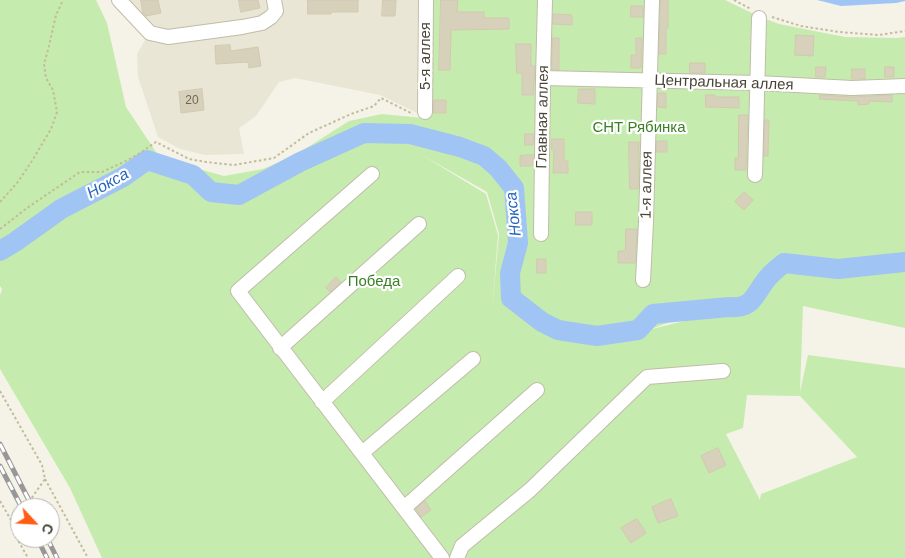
<!DOCTYPE html>
<html>
<head>
<meta charset="utf-8">
<style>
  body { margin:0 }
  #map { position:relative; width:905px; height:558px; overflow:hidden; background:#f5f3e7; font-family:Helvetica,sans-serif }
  canvas { display:block }
  .north { position:absolute; left:10px; top:498px; width:50px; height:50px; box-sizing:border-box; background:#fff; border:1px solid #b6b4af; border-radius:50%; rotate:115deg; font-size:14px; font-weight:700; line-height:20px; text-align:center; color:#494436 }
  .north::after { content:''; display:block; margin:auto; width:18px; height:22px; background:#ff5c14; clip-path:polygon(50% 0,100% 100%,50% 72%,0 100%) }
</style>
</head>
<body>
<div id="map">
<canvas width="905" height="558"></canvas>
<div class="north">С</div>
</div>
<script>
const ctx = document.querySelector('canvas').getContext('2d');
ctx.lineJoin = 'round';
function fill(path, color) {
  ctx.fillStyle = color;
  ctx.fill(path, 'evenodd');
}
function stroke(path, color, width, dash) {
  ctx.strokeStyle = color;
  ctx.lineWidth = width;
  ctx.lineCap = dash ? 'butt' : 'round';
  ctx.setLineDash(dash || []);
  ctx.stroke(path);
}
function label(font, color, halo, rows, align = 'center') {
  ctx.font = font + ' Helvetica,sans-serif';
  ctx.lineWidth = 4.5;
  ctx.setLineDash([]);
  ctx.textBaseline = 'middle';
  ctx.strokeStyle = halo;
  ctx.fillStyle = color;
  for (const [text, x, y, turn = 0] of rows) {
    ctx.save();
    ctx.translate(x, y);
    ctx.rotate((+turn || 0) * Math.PI / 180);
    ctx.textAlign = isNaN(turn) ? turn : align;
    if (halo) ctx.strokeText(text, 0, 0);
    ctx.fillText(text, 0, 0);
    ctx.restore();
  }
}
fill(new Path2D(`
  M121,0H418L417,113L380,95L295,78L279,82L256,116L239,128L244,154L205,155L180,149L158,137L138,77L137,54L151,30Z`), '#e9e6d5');
fill(new Path2D(`
  M0,0H96L107,23L126,107L160,158L224,176L263,169L297,154L349,121L382,114L423,118V0H725L758,16L779,24L845,37L897,38L905,37V328L803,306L800,392L808,355L905,368V558H102L70,488L0,369V295L2,289L0,286ZM422,155L487,192L499,234L492,311L498,235L486,194ZM748,311L692,319L648,330L687,316ZM747,395L800,396L857,457L761,494L760,500L726,434L743,428Z`), '#c6ebae');
fill(new Path2D(`
  M817,0H905V1L896,3L841,6Z`), '#a0c5f5');
stroke(new Path2D(`
  M0,251L15,242L61,209L123,177L147,160L193,175L211,192L239,195L300,162L364,133L410,134L460,147L484,156L498,168L514,188L518,243L510,273L511,298L542,322L558,330L597,336L638,330L653,314L729,307C753,309 754,295 766,280C771,273 778,268 784,263L838,269L905,262`), '#a0c5f5', 20);
const building = new Path2D(`
  M141,0H158L161,13L146,16L143,13Z
  M239,0H258L260,8L241,12Z
  M308,0H358V12H331V14H308Z
  M383,0H396L395,16H382Z
  M441,0H458L457,12H484V18H509V29L451,30L450,70H439Z
  M661,0H668V28H666V54H659Z
  M631,6H643V17H631Z
  M554,14L572,15V25L553,24Z
  M796,35L814,36L813,56L795,55Z
  M553,38H559V70L552,69Z
  M636,38H642L641,68H631V55H636Z
  M516,44H531V66H535L533,95H522V73H517Z
  M230,45L231,51L258,47L261,66L249,68L248,62L216,64L215,46Z
  M690,63H705V73H690Z
  M816,67H826L825,77H816Z
  M885,67H894V77H885Z
  M852,69H865V79H852Z
  M202,89L204,110L181,113L179,92Z
  M579,89H595V104L578,103Z
  M658,93H666V108L658,107Z
  M706,95H715V97H739V108L706,107Z
  M820,95L852,97L892,95V102L869,101V104L858,105V101L820,99Z
  M434,100H446V113H434Z
  M739,115H748L746,170H735V158H738Z
  M765,120H769L768,156H764Z
  M525,134H534L533,145H525Z
  M552,139H564V161H568V173H553L554,150H552Z
  M657,141H667V152H657Z
  M629,142H639L638,189H630Z
  M533,155V166H520V156Z
  M744,192L753,200L744,210L735,202Z
  M576,212H592V225H576Z
  M626,229H637L635,263H618V251H625Z
  M537,259H546V273H537Z
  M336,277L341,282L330,292L326,288Z
  M718,448L726,465L709,473L701,456Z
  M671,499L678,516L658,523L652,507Z
  M425,501L431,510L421,517L416,509Z
  M637,519L646,533L631,543L621,528Z`);
fill(building, '#d7d1bc');
stroke(building, '#d2caaf', 1);
const minor = new Path2D(`
  M119,0L150,33L168,37L242,27L262,23L271,17L276,11L274,0
  M543,78L758,83L852,88L905,86
  M425,112L426,0
  M372,174L238,291L442,558
  M755,175L759,18
  M541,234L543,78L545,0
  M643,280L646,222L652,0
  M280,348L419,224
  M322,402L458,276
  M362,453L473,359
  M404,508L537,390
  M457,558L462,546L530,490L647,377L723,371`);
stroke(minor, '#c1bca9', 16);
stroke(new Path2D(`
  M734,0L751,9
  M772,17L801,26L839,32L879,35L905,31
  M0,202L17,183L32,161L51,129L57,112L53,90L46,78L44,64L48,50L56,15L63,0
  M0,229L27,208L80,172H102L126,161L140,153L156,142L189,159L206,162L234,165L274,158L309,133L351,114L374,106L381,98L413,114
  M0,391L42,465L45,479L26,506L24,508
  M45,479L88,558
  M0,501L11,520
  M20,511L11,520L19,542L28,558`), '#c4bb9a', 2, [2.5, 2.5]);
stroke(minor, '#fff', 14);
const rail = new Path2D(`
  M0,444L33,508
  M0,466L22,508
  M37,538L47,558
  M47,538L57,558`);
stroke(rail, '#979797', 5);
stroke(rail, '#fff', 3, [9]);
label('12px', '#6c6758', null, [
  ["20",192,101]
]);
label('15px', '#494436', '#fff', [
  ["5-я аллея",426,56,-90],
  ["Центральная аллея",724,83,2],
  ["Главная аллея",543,117,-89],
  ["1-я аллея",647,185,-89]
]);
label('15px', '#397f25', '#fff', [
  ["СНТ Рябинка",639,128],
  ["Победа",374,282]
]);
label('italic 16px', '#2766bc', '#fff', [
  ["Нокса",108,184,-29],
  ["Нокса",514,214,-96]
]);
</script>
</body>
</html>
